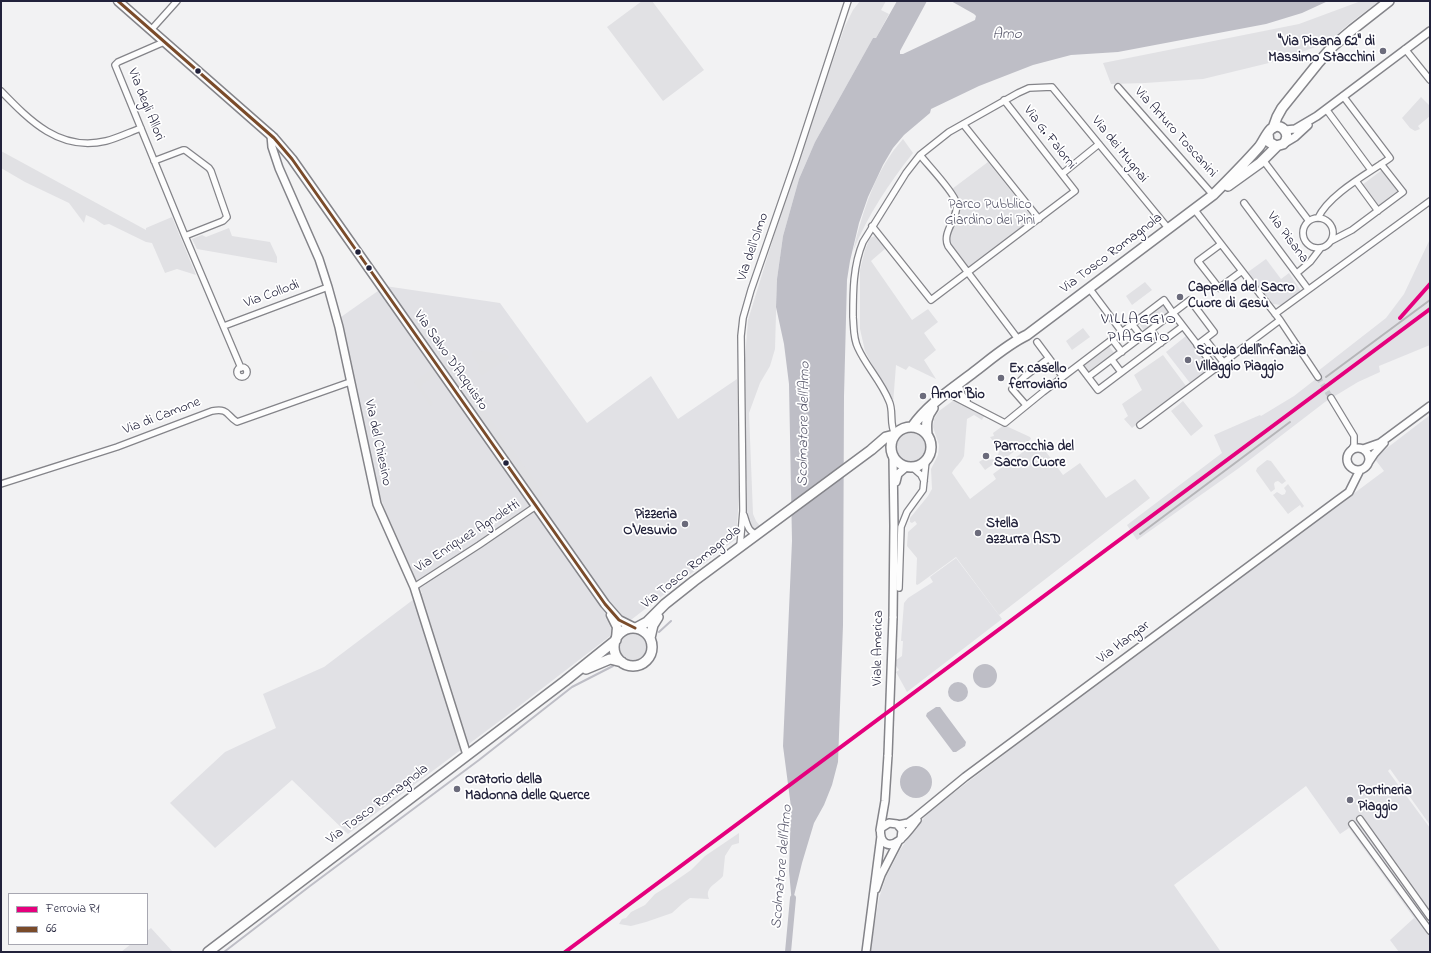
<!DOCTYPE html>
<html>
<head>
<meta charset="utf-8">
<style>
  body { margin:0 }
  #map { position:relative; width:1431px; height:953px; overflow:hidden; background:#f2f2f3; font-family:"Indie Flower",sans-serif }
  canvas { display:block }
  .frame { position:absolute; inset:0; border:2px solid #22223b; pointer-events:none }
  .legend { position:absolute; left:8px; top:893px; width:140px; height:52px; box-sizing:border-box; background:#fff; border:1px solid #a7a7b1; margin:0; padding:5px 7px; list-style:none; font-size:12px; color:#22223b }
  .legend li { display:flex; align-items:center; gap:8px; height:20px }
  .legend b { width:20px; border:1px solid #a7a7b1 }
</style>
</head>
<body>
<div id="map">
<canvas width="1431" height="953"></canvas>
<div class="frame"></div>
<ul class="legend">
<li><b style="height:5px;background:#e5007d"></b>Ferrovia R1</li>
<li><b style="height:5px;background:#7a4b2a"></b>66</li>
</ul>
</div>
<script>
const ctx = document.querySelector('canvas').getContext('2d');
ctx.lineJoin = 'round';
function fill(path, color) {
  ctx.fillStyle = color;
  ctx.fill(path, 'evenodd');
}
function stroke(path, color, width, dash) {
  ctx.strokeStyle = color;
  ctx.lineWidth = width;
  ctx.lineCap = dash ? 'butt' : 'round';
  ctx.setLineDash(dash || []);
  ctx.stroke(path);
}
function label(font, color, halo, rows, align = 'center') {
  ctx.font = font + ' "Indie Flower",sans-serif';
  ctx.lineWidth = 3.5;
  ctx.setLineDash([]);
  ctx.textBaseline = 'middle';
  ctx.strokeStyle = halo;
  ctx.fillStyle = color;
  for (const [text, x, y, turn = 0] of rows) {
    ctx.save();
    ctx.translate(x, y);
    ctx.rotate((+turn || 0) * Math.PI / 180);
    ctx.textAlign = isNaN(turn) ? turn : align;
    if (halo) ctx.strokeText(text, 0, 0);
    ctx.fillText(text, 0, 0);
    ctx.restore();
  }
}
fill(new Path2D(`
  M1430,239V345L1379,366L1380,372L1358,382L1325,402L1239,468L1137,540L1127,525L1222,453L1214,435L1260,415L1261,416L1294,396L1321,375L1318,371L1386,318L1404,294Z
  M1266,259L1281,279L1289,273L1301,291L1281,305L1273,304L1248,272Z
  M385,286L500,303L587,423L651,376L678,419L737,379L739,496L736,539L505,717L348,834L292,780L215,848L170,803L225,752L276,728L263,694L324,667L422,593L387,516L377,487L341,317Z
  M1186,336L1210,368L1190,383L1166,352Z
  M1430,415V825L1390,769L1388,771L1430,828V952H1399L1390,940L1414,918L1349,828L1340,834L1306,786L1174,885L1221,952H870L879,898L886,877L900,850L916,827L930,811L1045,723L1384,471L1374,458Z
  M956,558L1002,619L907,692L896,672L899,670L896,666V660L902,656L903,641H901L904,603L908,598L933,582L930,577Z
  M151,928L173,952H121L131,944H147V931Z`), '#e1e1e5');
fill(new Path2D(`
  M642,1H652L704,70L663,101L607,27Z
  M860,1H886L881,10L889,14L876,38H873L815,142L799,179L783,236L777,279L775,349L770,366L760,383L749,413L753,514L756,521L761,527L758,530H755C742,522 747,495 747,482L746,479L745,358L748,320L789,187L845,26L853,10Z
  M1361,1H1379L1350,23L1327,43L1273,62L1203,79L1145,83L1111,84L1103,63L1299,24Z
  M1421,97L1430,106V116L1418,126L1420,129L1415,131L1410,128L1402,118Z
  M903,139L913,153C889,183 868,215 853,251C863,211 875,170 903,139Z
  M1,151L146,230V228L172,217L196,275L177,269L165,273L152,243L146,242L109,224L104,225L95,219L86,215L84,223L69,203L25,182L1,168Z
  M988,162L1034,220L968,269L949,243C947,222 971,215 952,189Z
  M1382,170L1397,191L1378,206L1362,185Z
  M229,228L232,236L270,242L277,257V263L197,249L192,239L202,235L206,237Z
  M877,235L886,248L871,261L912,320L928,309L938,322L924,333L936,350L924,360L936,379L909,366L906,370L896,365L893,404L865,351L860,329V270L865,250L870,238Z
  M1289,274L1300,290L1291,297L1279,282Z
  M1145,282L1152,290L1132,305L1126,296Z
  M1162,304L1170,313L1145,332L1138,322Z
  M1083,328L1090,337L1072,350L1066,341Z
  M1108,345L1115,354L1089,374L1082,365Z
  M473,350L506,354L509,357L482,375L478,369L479,365L472,354Z
  M1163,355L1186,386L1132,428L1124,419L1128,416L1122,404L1142,390L1134,375Z
  M443,356L462,382V384L459,386L456,385L439,361Z
  M432,370L436,375L420,386L433,404L431,406L414,382Z
  M471,396L475,398L505,440L504,446L506,447L510,446L542,492L543,495L539,498L535,497L469,402L468,399Z
  M954,400L984,416L982,420L974,415L967,419L964,456C961,463 955,467 952,473L970,499L996,479L993,474L1038,441L1063,475L1080,463L1106,498L1135,479L1150,498L999,615L956,557L919,584L917,585L916,584L917,558L907,546L908,532L917,524L915,521L912,523L910,522V518L928,496L932,489L931,469L938,455L939,445L933,427L934,419L939,411Z
  M1183,401L1203,426L1191,436L1171,411Z
  M1004,425L1030,437L1031,439L1000,462L999,460L985,470L979,462L985,458L986,460L996,459L1000,450L998,446L999,442L997,440L993,441L990,437L994,436L993,433Z
  M895 448a16 16 0 1 1 32 0a16 16 0 1 1-32 0Z
  M1267,460L1271,461L1286,481L1282,484L1278,481L1275,482L1274,484L1275,489L1271,492L1256,471L1257,468Z
  M1288,484L1304,506L1302,508L1300,505L1288,514L1273,495L1277,492L1282,495L1285,494L1286,491L1284,488Z
  M617 647a16 16 0 1 1 32 0a16 16 0 1 1-32 0Z
  M739,833V843L732,845L725,856L723,876C717,884 704,887 709,899L690,898L683,903L672,913L646,922L631,926L619,924L622,919L626,918L631,912L645,905L655,894L668,886L691,870L705,856Z`), '#e1e1e4');
fill(new Path2D(`
  M897,1H927L900,51V54H903L975,20L976,16L974,14L951,1H1328L1302,13L1266,24L1118,52L1071,55L1033,65L979,86L931,109L930,113L904,135L893,148L883,165L868,197L859,223L850,261L847,280L844,396L843,625L838,762L832,785L824,805L814,823L802,863L792,904L789,871L791,807L783,746L792,541L789,384L784,344L776,307L777,279L783,236L799,179L815,142L873,38H876Z
  M973 676a12 12 0 1 1 24 0a12 12 0 1 1-24 0Z
  M948 692a10 10 0 1 1 20 0a10 10 0 1 1-20 0Z
  M936,707H940L966,742L965,746L956,752H953L926,716L927,713Z
  M900 782a16 16 0 1 1 32 0a16 16 0 1 1-32 0Z`), '#bebec6');
stroke(new Path2D(`
  M659,632L671,621
  M224,952L310,886L479,760L572,687L613,666`), '#bebec6', 2);
stroke(new Path2D(`
  M788,952L793,898`), '#bebec6', 6);
stroke(new Path2D(`
  M1318,377L1331,398`), '#c8c8ce', 5.5, [5.5, 3]);
const minor = new Path2D(`
  M151,30L177,1
  M164,42L118,62L115,65L185,236L241,368
  M1405,49L1430,80
  M1118,87L1213,195
  M1,91C30,121 60,152 106,141C118,138 130,132 141,128
  M1326,109L1371,170
  M963,124L1039,219
  M920,155C927,164 954,192 956,202C960,217 941,232 948,246L1018,339
  M1263,160L1309,221
  M154,161L183,150H185L209,168L211,171L227,217L223,221L185,236
  M1062,174L1099,144
  M1356,181L1378,211
  M1244,203L1308,289
  M1194,209L1280,320L1318,377
  M1303 233a15 15 0 1 1 30 0a15 15 0 1 1-30 0Z
  M1318,218C1329,194 1369,173 1390,158L1343,96
  M872,226L931,300L1075,191L1004,100
  M1331,241L1352,230L1403,192L1381,164
  M1221,244L1198,261L1219,288L1242,271
  M1297,273L1310,262L1320,249
  M1089,288L1122,332
  M1275,314L1430,201
  M1132,324L1142,337
  M224,326L328,287
  M1151,330L1161,343
  M1112,339L1122,352
  M1205,339L1224,363
  M1037,342L1063,377
  M1197,345L1214,332L1190,300L1173,313L1216,369
  M1112,360L1121,372
  M1079,365L1098,390L1183,326
  M237 372a5 5 0 1 1 10 0a5 5 0 1 1-10 0Z
  M960,388L962,395L967,401
  M951,395L1005,423L1043,392L1164,300L1173,313L1088,377
  M1331,398L1354,436V445L1350,452
  M1026,405L1012,389L1024,377L1049,358
  M1140,425L1280,320
  M895,434C889,424 894,411 889,401C881,381 866,366 858,348C853,338 854,328 853,317C853,291 853,266 863,242L906,173L920,155L949,132L1018,93L1029,88L1052,87L1168,228
  M913,468L921,475L924,481
  M1,484L117,447L212,411C229,408 226,415 237,422L350,382
  M744,515C747,524 748,533 758,534
  M740,546L743,511L741,336L743,318L751,290L796,160L848,1
  M414,587L479,545L536,506
  M899,588L901,527L907,512L923,490L926,461
  M1360,819L1430,917
  M1352,824L1430,931`);
const tertiary = new Path2D(`
  M1285,130L1295,129L1317,116L1430,31
  M271,135L272,147L279,168L319,259L328,287L339,327L377,504L414,587L467,755
  M1285,143L1295,137L1308,125
  M1347 459a11 11 0 1 1 22 0a11 11 0 1 1-22 0Z
  M1363,449L1380,443L1430,406
  M1368,463L1374,454L1384,443
  M896,482L898,474L906,467
  M893,618L894,526L893,457
  M898,825L908,823L915,818L965,777L1338,500L1349,492L1360,470
  M880,830L885,801L888,755
  M901,839L902,830L897,824L889,823L881,828C880,833 880,837 883,841C894,854 911,827 917,820
  M876,889L881,875L898,842
  M866,952L881,836`);
const secondary = new Path2D(`
  M118,1L274,138L292,159L605,604L619,620L635,628
  M611,615L617,627L616,639`);
const primary = new Path2D(`
  M1273,128L1277,117L1282,108L1319,62L1332,47L1352,30L1389,1
  M1228,186L1260,163L1277,146
  M891 447a20 20 0 1 1 40 0a20 20 0 1 1-40 0Z
  M912,427C928,404 952,389 974,372C991,359 1008,344 1027,335L1213,195C1229,179 1244,164 1259,147C1263,142 1266,134 1271,129C1280,121 1293,134 1283,144L1276,146L1269,142L1268,134
  M927,435C926,424 926,417 933,408
  M636,628L647,622L665,604L694,581L871,450L886,437L894,435
  M614 647a19 19 0 1 1 38 0a19 19 0 1 1-38 0Z
  M650,638L653,625L658,617
  M586,669L610,659L622,662
  M208,952L565,681L616,640`);
stroke(minor, '#848489', 8);
stroke(tertiary, '#848489', 10);
stroke(secondary, '#848489', 11);
stroke(primary, '#848489', 12);
stroke(minor, '#fdfdfd', 5.5);
stroke(tertiary, '#fdfdfd', 7);
stroke(secondary, '#fdfdfd', 8);
stroke(primary, '#fdfdfd', 9);
stroke(new Path2D(`
  M1402,315L1430,284
  M1326,377L1430,300
  M1140,534L1290,422
  M565,952L1430,309`), '#b5b5b8', 2);
const tertiaryBridge = new Path2D(`
  M888,755L893,618`);
stroke(tertiaryBridge, '#848489', 10, []);
stroke(tertiaryBridge, '#fdfdfd', 7);
stroke(new Path2D(`
  M118,1L274,138L292,159L605,604L619,620L635,628`), '#7a4b2a', 3);
stroke(new Path2D(`
  M1400,318L1430,284
  M565,952L1430,309`), '#e5007d', 4);
for (const [x, y, r, color] of [
  [1383,51,4,"#6b6b7b"],
  [198,71,3.5,"#22223b"],
  [358,252,3.5,"#22223b"],
  [369,268,3.5,"#22223b"],
  [1180,297,4,"#6b6b7b"],
  [1188,360,4,"#6b6b7b"],
  [1001,378,4,"#6b6b7b"],
  [923,396,4,"#6b6b7b"],
  [986,456,4,"#6b6b7b"],
  [506,463,3.5,"#22223b"],
  [685,524,4,"#6b6b7b"],
  [978,533,4,"#6b6b7b"],
  [457,789,4,"#6b6b7b"],
  [1350,800,4,"#6b6b7b"]
]) {
  const dot = new Path2D();
  dot.arc(x, y, r, 0, 2 * Math.PI);
  ctx.fillStyle = color;
  ctx.fill(dot);
  stroke(dot, '#fff', 1.5);
}
label('bold 14px', '#22223b', '#fff', [
  ["\"Via Pisana 62\" di",1375,43,"right"],
  ["Massimo Stacchini",1375,59,"right"],
  ["Cappella del Sacro",1188,289],
  ["Cuore di Gesù",1188,305],
  ["Scuola dell'infanzia",1196,352],
  ["Villaggio Piaggio",1196,368],
  ["Ex casello",1009,370],
  ["ferroviario",1009,386],
  ["Amor Bio",931,396],
  ["Parrocchia del",994,448],
  ["Sacro Cuore",994,464],
  ["Pizzeria",677,516,"right"],
  ["O'Vesuvio",677,532,"right"],
  ["Stella",986,525],
  ["azzurra ASD",986,541],
  ["Oratorio della",465,781],
  ["Madonna delle Querce",465,797],
  ["Portineria",1358,792],
  ["Piaggio",1358,808]
], 'left');
label('14px', '#22223b', '#fff', [
  ["Via degli Allori",145,105,68],
  ["Via Arturo Toscanini",1175,133,48],
  ["Via G. Falorni",1049,138,52],
  ["Via dei Mugnai",1119,150,51],
  ["Via Pisana",1287,238,53],
  ["Via dell'Olmo",754,247,-71],
  ["Via Tosco Romagnola",1112,254,-37],
  ["Via Collodi",272,295,-20],
  ["Via Salvo D'Acquisto",450,361,55],
  ["Via di Camone",162,417,-21],
  ["Via del Chiesino",377,443,78],
  ["Via Enriquez Agnoletti",468,537,-33],
  ["Via Tosco Romagnola",692,568,-39],
  ["Via Hangar",1124,643,-37],
  ["Viale America",879,648,-89],
  ["Via Tosco Romagnola",378,805,-37]
]);
label('14px', '#57576a', '#fff', [
  ["Parco Pubblico",990,206],
  ["Giardino dei Pini",990,222]
]);
label('italic 15px', '#58586b', '#fff', [
  ["Arno",1007,36],
  ["Scolmatore dell'Arno",805,424,-89],
  ["Scolmatore dell'Arno",783,867,-85]
]);
ctx.letterSpacing = '1px';
label('16px', '#22223b', '#fff', [
  ["VILLAGGIO",1139,320],
  ["PIAGGIO",1139,338]
]);
ctx.letterSpacing = '0px';
</script>
</body>
</html>
